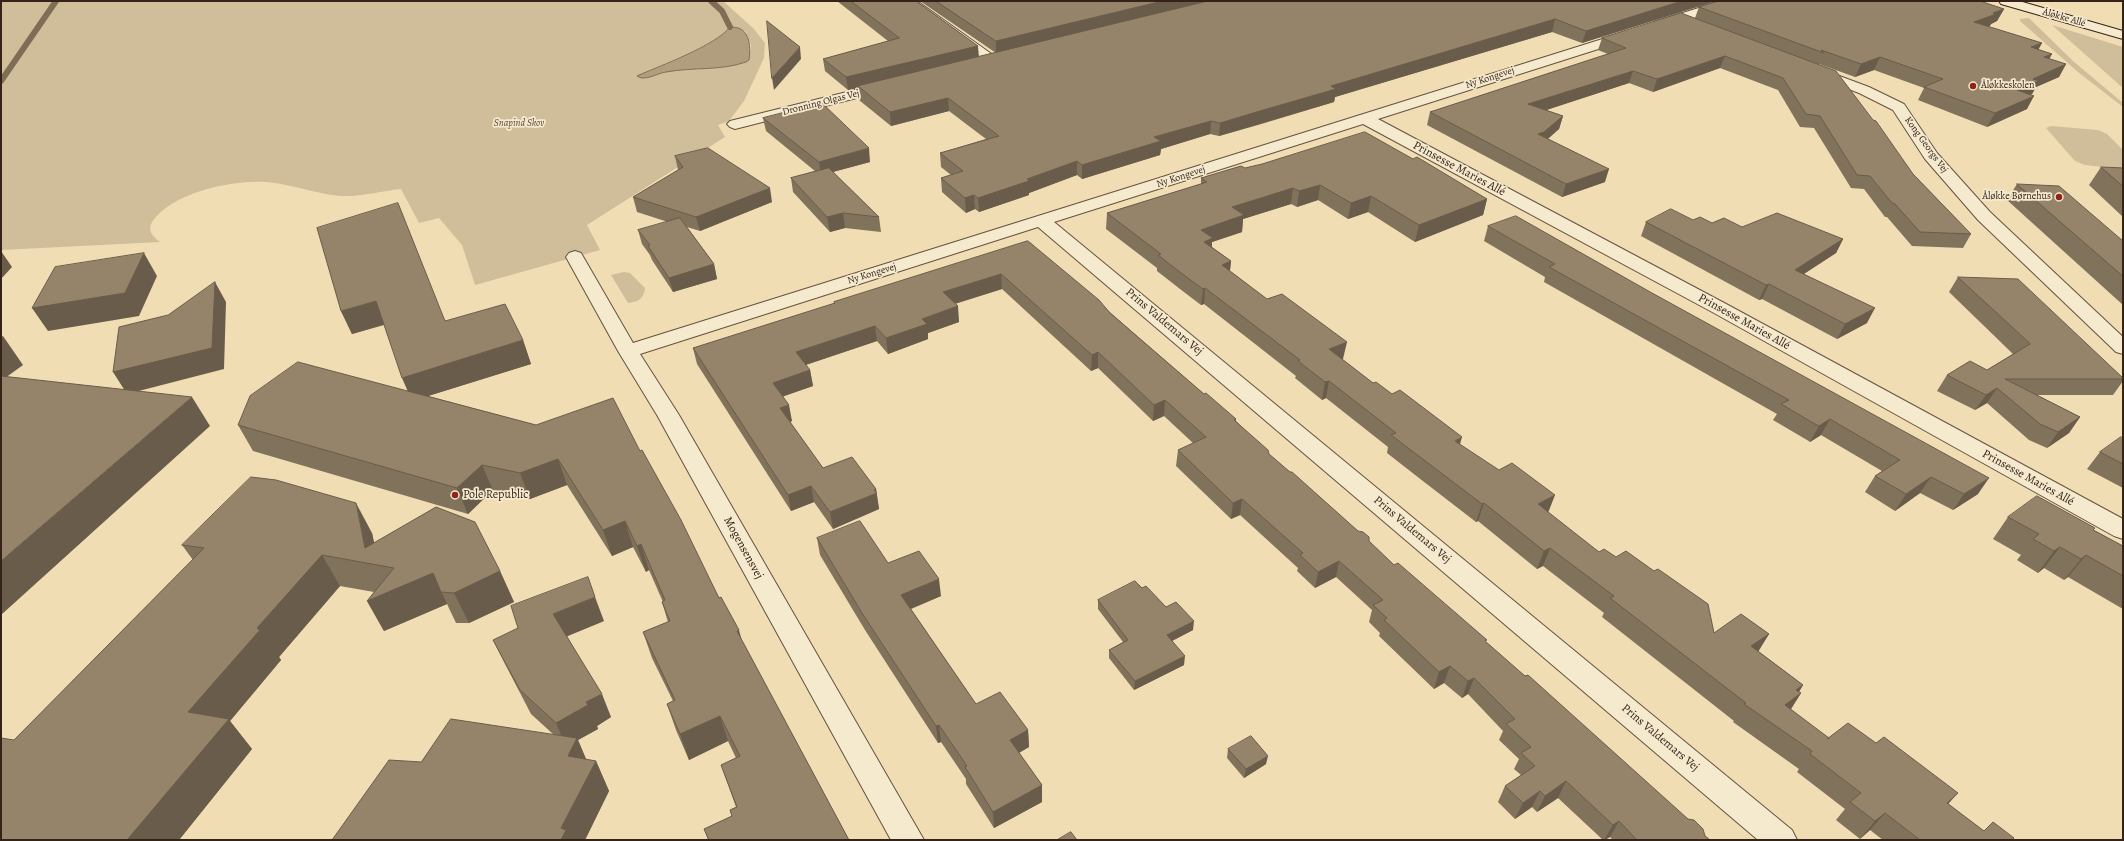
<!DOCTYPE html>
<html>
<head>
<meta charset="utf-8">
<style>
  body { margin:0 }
  #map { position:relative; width:2124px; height:841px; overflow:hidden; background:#f0ddb4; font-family:Alegreya,serif }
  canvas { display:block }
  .frame { position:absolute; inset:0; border:2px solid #352319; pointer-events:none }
</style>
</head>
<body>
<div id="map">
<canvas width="2124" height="841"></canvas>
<div class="frame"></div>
</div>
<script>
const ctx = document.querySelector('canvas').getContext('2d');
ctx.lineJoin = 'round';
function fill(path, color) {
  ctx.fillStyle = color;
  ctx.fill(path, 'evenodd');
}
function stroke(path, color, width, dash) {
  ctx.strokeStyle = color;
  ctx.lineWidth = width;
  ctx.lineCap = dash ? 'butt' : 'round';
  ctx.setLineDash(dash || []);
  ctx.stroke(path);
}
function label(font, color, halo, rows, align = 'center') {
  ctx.font = font + ' Alegreya,serif';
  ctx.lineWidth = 3.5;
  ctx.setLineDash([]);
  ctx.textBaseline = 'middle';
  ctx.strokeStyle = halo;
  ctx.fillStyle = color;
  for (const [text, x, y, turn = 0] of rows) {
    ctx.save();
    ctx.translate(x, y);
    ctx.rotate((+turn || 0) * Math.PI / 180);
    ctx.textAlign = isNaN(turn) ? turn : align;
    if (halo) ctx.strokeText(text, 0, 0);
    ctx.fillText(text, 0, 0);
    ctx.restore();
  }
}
fill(new Path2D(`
  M1,1H723L753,28L765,43L764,58L744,101L729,121L718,125L725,137L587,225L600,250L475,285L462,245L439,218L419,223L401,189C382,191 360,197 341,196C316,194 291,184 266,182C233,180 172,192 152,222C147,231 153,237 160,242L1,250ZM730,27L746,32L751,45L749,60L746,62C722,70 698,68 673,71C661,72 649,80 637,77C660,63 715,46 730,27Z
  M2029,18L2073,61L2123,103V107L2078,72L2020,21V19Z
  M2052,25L2123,47V88Z
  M2051,126L2098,130L2107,134L2123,150V169L2085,165L2075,161L2046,128Z
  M624,272L630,273L645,288C644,299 638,302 628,303L611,275Z`), '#d0bd9a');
const water = new Path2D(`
  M730,27C750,26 751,45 749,60L746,62C720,71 693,67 666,72C658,73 644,82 637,76C659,66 717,45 730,27Z`);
fill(water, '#b09e7f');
stroke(water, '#7f6d56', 1);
stroke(new Path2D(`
  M711,1L722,11L730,27
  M1,81L56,1`), '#7f6d56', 6);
const street = new Path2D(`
  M903,1H917L1000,60L998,63H988Z
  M1721,1H1740L1738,4L1664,28H1654L1652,25L1654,22Z
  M1628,31L1633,32L1635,35L1633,38L1378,119L1728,305L2123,519V539L2114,536L1714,313L1363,124L1054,222L1792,830L1797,840H1758L1038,227L640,354L679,415L924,840H891L657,415L618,351L566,257L569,253L575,251L581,253L633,343Z
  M1818,68L1869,87L1904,104L1937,153L1990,212L2123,337V354L2116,352L1978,220L1925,159L1893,110L1859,93L1813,75L1811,72L1813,69Z
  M887,82L892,83L894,86L892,89L735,129L730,127L727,124L730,121Z`);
const secondary = new Path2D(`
  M1999,1H2019L2123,31V39L2001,4Z`);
stroke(street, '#645240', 2);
stroke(secondary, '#352319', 2);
fill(street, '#f5e9ce');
fill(secondary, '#f5e9ce');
fill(new Path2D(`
  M837,1H916L978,46V57L996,53L920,1H1716L1582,43L1552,32L1335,97L1334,102L1258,125L1219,136L1210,134L1161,149L1160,155L1082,179L1077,175L1029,193V195L979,212L975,209L966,213L942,192L941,178L951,175L941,167L940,153L986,139L949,111L891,126L859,100L858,88L848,90L825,71L823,59L888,41Z
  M1699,7L2004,9L1997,21L1991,24L1989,27L2042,43L2038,50L2049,59L2066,64L2059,77L2036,87L2032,94L2030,95L2027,109L1987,127L1918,100L1924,88L1874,70L1855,77L1819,64V65L1913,174L1971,234L1963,248L1912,246L1887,217H1885L1864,189L1851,188L1814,128L1800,127L1778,90L1720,68L1653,92L1629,83L1546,110L1563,116L1559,129L1548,139L1605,182L1562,197L1427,125L1430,112L1608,54L1598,50L1602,38L1695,18Z
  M763,118L870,162L833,172L879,217L881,232L845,228L830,232L793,192L791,178L815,171L766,131Z
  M675,156L772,202L700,231L687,227L714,264L717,279L673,292L652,260L650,255L642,244L638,230L668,222L637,212L633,197L678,170Z
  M1413,159L1487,199L1483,215L1415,242L1368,212L1348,219L1318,200L1297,207L1291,204L1243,219L1242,232L1212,242V247L1231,261L1230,271L1343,359H1342L1373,383L1460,445L1599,552L1714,633L1769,634L1758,651L1803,685L1799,692L1801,693L1791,709L1827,739L1948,804L1984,831L2012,840H1883L1870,830L1860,839L1836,820L1845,809L1797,772L1799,769L1733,722L1734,721L1602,617L1604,613L1543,566L1537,569L1478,521L1476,522L1419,478L1387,453L1388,447L1326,398L1322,400L1295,378L1296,376L1204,304L1201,305L1180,289L1157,271V268L1106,229L1107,213L1201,184V178L1245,168Z
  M2101,167L2123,168V217L2089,185Z
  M2017,184L2123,241V305L2007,200Z
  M1693,220L1742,227L1843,239L1836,253L1804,274L1867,323L1837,339L1762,299L1759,300L1641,236L1646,222Z
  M1488,226L1978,494L1953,510L1920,493L1895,511L1865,492L1875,476L1882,471L1821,435L1810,442L1807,440L1773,420L1777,414L1544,282L1545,277L1484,241Z
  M1028,241L1204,394L1236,419V421L1269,454L1369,541L1394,565L1486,642L1710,840H1613L1610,837L1605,840H1603L1558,798L1537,812L1532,807L1515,819L1498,802L1505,786L1521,775L1514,769L1519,759L1499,740L1503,731L1468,694L1462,698L1444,683L1434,689L1379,636L1380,633L1369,622L1372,610L1336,577L1315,588L1297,571L1298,568L1240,515L1231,519L1176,466L1178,450L1193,443L1164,416L1153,421L1098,368L1091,371L1002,289L955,304L959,322L928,333V339L888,354L877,341L806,365L810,370L813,386L783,396L792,421L790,422L823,468L876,489L879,509L833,529L814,502L791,511L697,364L693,348L834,304V302Z
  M1958,277L2123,378V381L2113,395H2037L2080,417L2069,433L2047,448L2029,440L1987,403L1975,410L1937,391L1947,375L1987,370L2013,354L1949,292Z
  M341,311L445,321L523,340L531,364L428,396L536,425L640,451L719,598L741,639L849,840H708L704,829L732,816L730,810L736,807L721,765L736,758L728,741L689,760L676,730L667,704L673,701L652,658L643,632L668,622L662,602H663L649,570L646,572L633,547L612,556L567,485L530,499L493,490L468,514L253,451L238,425L408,391L384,325L352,334Z
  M2123,438V488L2087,469L2100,452Z
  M2008,517L2094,530L2123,546V609L2068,577L2064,580L2044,568L2038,573L2017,560L2021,555L1993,539Z
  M372,533L374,543L500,571L514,602L469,623H456L447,604L384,631L367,601L374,592L340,586L279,657L281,660L230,721L252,749L179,840H1L14,740L193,560L182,545Z
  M817,538L888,563L941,596L911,609L976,704L1028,730L1029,747L1019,753L1042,785V802L994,828L966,784V779L941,742L938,743L865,630L820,555Z
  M1142,588L1166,607L1193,630L1172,641L1184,665L1134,690L1109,658V650L1123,642L1098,609V600Z
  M604,621L567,636L611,717L597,726L598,729L578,740L586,760L596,761L609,791L585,840H332L421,762L554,735L531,714L505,664L493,640Z
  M1228,749L1266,764L1244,778L1227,758Z`), '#81725b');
fill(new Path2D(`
  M1163,1H1212L996,53V41Z
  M1682,1H1716L1582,43L1586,31Z
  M2004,9L1997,21L1991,24L1989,27L1974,22L1993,13Z
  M1555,19L1552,32L1335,97L1334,102L1219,136L1220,123L1331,86Z
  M2042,43L2035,55L2031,47Z
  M978,46L979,58L858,86V88L848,90L846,77Z
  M800,47L801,59L774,90L772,78Z
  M2052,54L2045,67L2044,57Z
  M1725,56L1720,68L1653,92L1657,79Z
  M1880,57L1874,70L1855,77L1861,64Z
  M2066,64L2059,77L2036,87L2032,94L2010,103L2017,90L2033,79Z
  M1633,71L1629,83L1525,117L1528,104Z
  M2034,96L2027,109L1987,127L1995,113Z
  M948,98L949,111L891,126L890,112Z
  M1563,116L1559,129L1540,145L1538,134Z
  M1211,121L1210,134L1161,149L1160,155L1082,179V165L1154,137Z
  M869,148L870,162L821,175L819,162Z
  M1077,161V175L1029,193V195L979,212L978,198Z
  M1609,169L1605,182L1562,197L1566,184Z
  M1320,185L1318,200L1297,207L1299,191Z
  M770,188L772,202L700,231L696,217Z
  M1293,188L1291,204L1243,219L1242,232L1212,242L1211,255L1203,258L1201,230L1232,207Z
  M974,195L975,209L966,213L965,198Z
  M1371,196L1368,212L1348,219L1351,203Z
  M1487,199L1483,215L1415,242L1419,225Z
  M843,213L845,228L830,232L827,217Z
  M1843,239L1836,253L1788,284L1795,270Z
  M1,251L12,267L1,279Z
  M144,253L157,276L139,316L48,331L32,308Z
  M1231,261L1229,278L1222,265Z
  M714,264L717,279L673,292L669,278Z
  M1001,274L1002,289L944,307L943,292Z
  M215,282L226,302L224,369L127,394L113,372Z
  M1769,284L1762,299L1759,300L1766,285Z
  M1205,288L1204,304L1201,305L1203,289Z
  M376,301L386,324L352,334L341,311Z
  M958,306L959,322L928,333V339L888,354L886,338L922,319Z
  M1875,308L1867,323L1837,339L1845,324Z
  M875,326L877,341L799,367L796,352Z
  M3,336L23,365L1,381V337Z
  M523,340L531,364L412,401L402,378Z
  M1347,342L1343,359L1326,366L1329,349Z
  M1098,352V368L1091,371L1092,355Z
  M810,370L813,386L776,399L773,383Z
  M1329,381L1326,398L1322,400L1325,382Z
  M1997,388L1987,403L1975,410L1986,395Z
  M192,397L210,426L1,615V561Z
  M1165,400L1164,416L1153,421L1154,405Z
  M789,405L792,421L783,424L780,408Z
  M2080,417L2069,433L2047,448L2058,432Z
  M1830,419L1821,435L1810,442L1819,426Z
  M1462,437L1457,455L1455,441Z
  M558,459L567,485L530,499L520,473Z
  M482,465L493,490L468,514L457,488Z
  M1931,477L1920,493L1895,511L1906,494Z
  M1989,478L1978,494L1953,510L1964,494Z
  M811,486L814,502L791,511L788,495Z
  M876,489L879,509L833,529L830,512Z
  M1555,495L1548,513L1538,504Z
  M1242,499L1240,515L1231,519L1233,503Z
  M356,503L372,533L379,565L365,548Z
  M1484,503L1478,521L1476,522L1482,504Z
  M625,521L633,547L612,556L603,530Z
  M641,544L649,570L646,572L637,546Z
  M2060,547L2044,568L2038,573L2054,551Z
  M1550,548L1543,566L1537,569L1544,551Z
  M322,555L340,586L279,657L281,660L230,721L252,749L179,840H127L188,712L257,628Z
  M2086,555L2068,577L2064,580L2081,559Z
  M1339,561L1336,577L1315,588L1318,572Z
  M500,571L514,602L469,623L454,593Z
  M433,573L447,604L384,631L367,601Z
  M939,579L941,596L903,612L901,595Z
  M595,597L604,621L563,638L553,614Z
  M1194,621L1193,630L1166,644L1167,635Z
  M739,630L746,656L737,631Z
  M1769,634L1758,652L1751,646Z
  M1185,656L1184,665L1134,690L1135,681Z
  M1450,666L1444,683L1434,689L1439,672Z
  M1474,678L1468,694L1462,698L1468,681Z
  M1803,685L1795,698L1801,693L1789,712L1785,705L1796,690Z
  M602,694L611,717L597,726L598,729L578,740L590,768L568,756L566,746L556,723L586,702Z
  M720,716L728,741L689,760L680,734Z
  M939,725L941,742L938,743L936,726Z
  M1028,730L1029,747L1011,757L1010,740Z
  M1268,756L1266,764L1244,778L1246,769Z
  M596,761L609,791L585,840H561V828Z
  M1566,781L1558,798L1537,812L1545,796Z
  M1042,785V802L994,828L993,812Z
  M1540,791L1532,807L1515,819L1523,803Z
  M1958,793L1942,811L1947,803Z
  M1885,813L1870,830L1860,839L1875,821Z
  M1619,821L1610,837L1604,840L1613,825Z`), '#695c4a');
const building = new Path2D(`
  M851,1H916L978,46L846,77L823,59L899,38Z
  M936,1H1163L996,41Z
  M1208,1H1682L1586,31L1555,19L1331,86L1336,89L1260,111L1220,123L1211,121L1154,137L1161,141L1082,165L1077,161L1027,179L1029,181L978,198L974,195L965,198L941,178L963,171L940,153L999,136L948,98L890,112L858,86Z
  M1719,1H1980L2004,9L1993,13L1996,14L1974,22L2042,43L2031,47L2052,54L2044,57L2066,64L2033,79L2039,81L2017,90L2034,96L1995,113L1924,87L1943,79L1880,57L1861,64L1821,50L1824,53L1699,7Z
  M1681,13L1836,71L1873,120L1876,121L1913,174L1971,234L1920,232L1895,204L1892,203L1870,176L1857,175L1820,116L1806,114L1783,78L1725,56L1657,79L1633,71L1528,104L1563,116L1544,132L1538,134L1609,169L1566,184L1430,112L1626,48L1602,38Z
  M767,21L800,47L772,78Z
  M822,103L869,148L819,162L763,118Z
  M1365,132L1413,159L1417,157L1487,199L1419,225L1371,196L1351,203L1320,185L1299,191L1293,188L1232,207L1244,215L1201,230L1213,238L1204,242L1231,261L1222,265L1267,299L1282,294L1347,342L1329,349L1373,383L1376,382L1392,394L1400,390L1462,437L1455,441L1499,470L1512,463L1555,495L1538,504L1599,552L1604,549L1616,557L1626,551L1654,571L1658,569L1708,604L1714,633L1741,614L1769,634L1751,646L1803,685L1796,690L1801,693L1785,705L1829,738L1827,739L1848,723L1876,743L1884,737L1958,793L1947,803L1984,831L1993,822L2014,838L2012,840H1920L1885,813L1875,821L1850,802L1861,793L1810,754L1812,751L1744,704L1746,703L1610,598L1614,596L1559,555L1550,548L1544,551L1484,503L1482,504L1424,460L1391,435L1396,433L1329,381L1325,382L1298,361L1300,360L1205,288L1203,289L1181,273L1158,255L1161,254L1107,213L1207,182L1201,178L1241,166L1245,168L1262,164Z
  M708,148L770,188L696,217L633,197L683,167L675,156Z
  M2101,167L2123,168V186Z
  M829,168L879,217L843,213L827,217L791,178Z
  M2017,184L2059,186L2123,241V276Z
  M398,203L445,321L505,304L523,340L402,378L376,301L341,311L317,228Z
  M1671,209L1693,220L1700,217L1712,223L1724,218L1742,227L1777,213L1843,239L1795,270L1875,308L1845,324L1769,284L1766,285L1646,222Z
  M1516,216L1652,293L1989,478L1964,494L1931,477L1906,494L1875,476L1900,460L1830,419L1819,426L1815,424L1781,404L1789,400L1549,267L1555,264L1488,226Z
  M680,218L714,264L669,278L648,246L650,245L638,230Z
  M1028,241L1099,300L1110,313L1204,394L1206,393L1236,419L1234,420L1268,450L1269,454L1290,472H1292L1358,531L1363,532L1369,537V541L1394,565L1398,563L1487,640L1485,641L1525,676L1528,675L1688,819L1694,820L1703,829L1705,836L1710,840H1637L1619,821L1613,825L1566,781L1545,796L1540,791L1523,803L1505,786L1535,766L1521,753L1531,747L1506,724L1515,719L1474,678L1468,681L1450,666L1439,672L1384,620L1387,618L1373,605L1383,600L1339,561L1318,572L1300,555L1303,553L1242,499L1233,503L1178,450L1206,437L1165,400L1154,405L1098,352L1092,355L1001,274L943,292L958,306L922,319L927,324L886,338L875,326L796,352L810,370L773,383L789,405L780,408L823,468L852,457L876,489L874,490L877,493L830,512L811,486L788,495L693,348L835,303L834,302Z
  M144,253L125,293L32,308L55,267Z
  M1958,277L2018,279L2123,378V379H2005L2080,417L2058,432L2040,424L1997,388L1986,395L1947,375L1970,361L1987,370L2030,344Z
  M215,282L212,348L113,372L119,327L168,315Z
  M298,362L536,425L613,398L640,451L642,450L681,520L719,598L721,597L739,630L737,631L849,840H709L704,829L732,816L730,810L737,807L721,765L740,756L720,716L680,734L667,704L675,700L643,632L670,621L662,602L665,600L641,544L637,546L625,521L603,530L558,459L520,473L482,465L457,488L238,425L250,396Z
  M1,376L192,397L1,561Z
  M2121,437L2123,438V464L2100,452Z
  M251,477L276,480L356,503L365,548L436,507L475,522L500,571L454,593L441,592L433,573L367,601L394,568L322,555L257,628L260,630L188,712L229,719L127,840H1V738L14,740L204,548L182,545Z
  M2037,496L2095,528L2093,530L2123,546V576L2086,555L2081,559L2060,547L2054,551L2033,539L2039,534L2008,517Z
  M860,521L888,563L919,551L939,579L901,595L976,704L1000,692L1028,730L1010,740L1042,785L993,812L965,767L967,766L939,725L936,726L862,613L817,538Z
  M588,577L595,597L553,614L602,694L586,702L588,705L556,723L520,690L493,640L518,628L511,606Z
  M1135,581L1142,588L1146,586L1166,607L1176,602L1194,621L1167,635L1185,656L1135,681L1109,650L1128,640L1098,600Z
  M451,719L577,738L568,756L596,761L561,828L566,830L561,840H332L389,760L421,762Z
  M1251,736L1268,756L1246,769L1228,749Z
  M1071,832L1077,840H1057Z`);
fill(building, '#96846a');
stroke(building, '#695c4a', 1);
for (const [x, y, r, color] of [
  [1973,86,4,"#8f2418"],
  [2059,197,4,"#8f2418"],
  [455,495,4,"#8f2418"]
]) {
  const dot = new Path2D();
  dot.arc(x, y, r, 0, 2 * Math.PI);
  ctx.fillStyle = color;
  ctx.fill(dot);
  stroke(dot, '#f5e9ce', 1.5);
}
label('10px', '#352319', '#f5e9ce', [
  ["Åløkke Allé",2064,18,16],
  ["Ny Kongevej",1490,78,-18],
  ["Dronning Olgas Vej",821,103,-14],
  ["Kong Georgs Vej",1926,145,54],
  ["Ny Kongevej",1181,177,-18],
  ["Ny Kongevej",872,274,-17]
]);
label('10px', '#352319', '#f5e9ce', [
  ["Åløkkeskolen",1981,86],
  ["Åløkke Børnehus",2051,197,"right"]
], 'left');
label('italic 10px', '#5c4a39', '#f5e9ce', [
  ["Snapind Skov",519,124]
]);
label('12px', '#352319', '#f5e9ce', [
  ["Prinsesse Maries Allé",1459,169,28],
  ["Prins Valdemars Vej",1164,322,40],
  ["Prinsesse Maries Allé",1744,322,29],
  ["Prinsesse Maries Allé",2028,478,29],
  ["Prins Valdemars Vej",1412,530,40],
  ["Mogensensvej",743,548,61],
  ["Prins Valdemars Vej",1660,738,40]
]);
label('12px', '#352319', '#f5e9ce', [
  ["Pole Republic",463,495]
], 'left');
</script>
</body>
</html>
